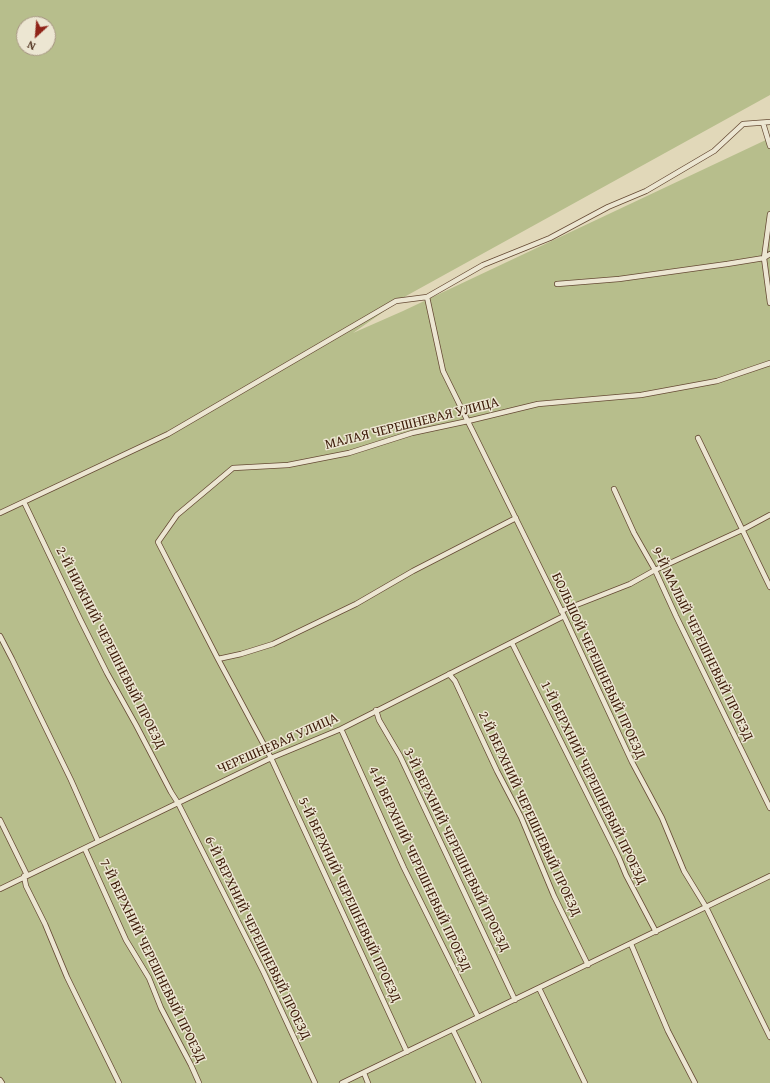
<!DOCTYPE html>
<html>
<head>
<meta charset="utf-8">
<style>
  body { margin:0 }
  #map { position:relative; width:770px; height:1083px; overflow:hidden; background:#e1d8b9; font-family:"Gentium Book Plus",serif }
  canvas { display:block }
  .north { position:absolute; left:16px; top:16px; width:40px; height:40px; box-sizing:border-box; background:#ece6d2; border:1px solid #a69582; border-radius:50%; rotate:206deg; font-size:11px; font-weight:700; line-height:16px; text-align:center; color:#3d1c09 }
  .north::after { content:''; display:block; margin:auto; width:14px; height:18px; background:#8f2418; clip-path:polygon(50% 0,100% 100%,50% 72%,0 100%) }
</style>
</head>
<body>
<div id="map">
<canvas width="770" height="1083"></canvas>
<div class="north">N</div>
</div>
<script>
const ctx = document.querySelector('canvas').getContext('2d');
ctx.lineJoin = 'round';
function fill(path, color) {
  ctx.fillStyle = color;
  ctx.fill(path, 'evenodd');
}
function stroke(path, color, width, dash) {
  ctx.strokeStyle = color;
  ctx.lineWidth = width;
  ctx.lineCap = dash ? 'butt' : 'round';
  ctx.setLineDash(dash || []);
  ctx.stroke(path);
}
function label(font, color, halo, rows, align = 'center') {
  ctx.font = font + ' "Gentium Book Plus",serif';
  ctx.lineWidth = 3;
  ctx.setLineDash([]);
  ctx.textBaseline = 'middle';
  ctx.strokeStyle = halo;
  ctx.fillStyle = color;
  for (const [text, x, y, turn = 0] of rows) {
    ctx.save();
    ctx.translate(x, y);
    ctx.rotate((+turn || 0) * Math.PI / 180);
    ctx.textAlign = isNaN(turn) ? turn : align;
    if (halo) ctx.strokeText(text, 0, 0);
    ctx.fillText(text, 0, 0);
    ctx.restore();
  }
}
fill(new Path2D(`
  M0,0H770V95L406,296L353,333L403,311L770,138V1083H0ZM24,24H48V48H24Z`), '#b7be8c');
const lane = new Path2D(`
  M763,123L770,146
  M770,214L764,258L770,303
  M557,284L619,279L727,264L764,258L770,254
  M427,297L443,371L564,616L632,762L662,818L684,871L706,907L770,1037
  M698,438L770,587
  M614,489L634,533L655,570L676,616L770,808
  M24,502L80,619L107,673L136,725L171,792L178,803L264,973L315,1083
  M0,513L168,434L396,301L427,297L483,265L550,238L608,207L646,191L714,151L743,124L770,122
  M561,611L630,584L655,570L742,530L770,515
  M0,636L12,659L71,780L98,841
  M512,643L619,858L626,875L656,932
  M218,659L241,654L273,644L356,604L413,571L516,518
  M449,674L455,681L497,771L521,817L554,896L588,965
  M376,710L379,720L400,756L515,1000
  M341,729L404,868L478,1017
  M0,820L27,875
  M85,849L126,940L149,978L161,1008L191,1065L199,1083
  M24,876L26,886L45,924L67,977L119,1083
  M0,889L271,758L341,729L564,616
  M631,944L668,1031L695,1083
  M539,988L585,1083
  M453,1030L479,1083
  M407,1052L271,758L218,659L158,542L177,515L233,468L288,465L349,453L412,433L468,421L538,404L641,395L717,381L770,363
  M364,1073L368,1083
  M0,1080L2,1083
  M342,1083L770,876`);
stroke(lane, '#664b35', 6);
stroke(lane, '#ece6d2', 4.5);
label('14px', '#3d1c09', '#ece6d2', [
  ["МАЛАЯ ЧЕРЕШНЕВАЯ УЛИЦА",412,424,-14],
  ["9-Й МАЛЫЙ ЧЕРЕШНЕВЫЙ ПРОЕЗД",702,644,64],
  ["2-Й НИЖНИЙ ЧЕРЕШНЕВЫЙ ПРОЕЗД",110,648,63],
  ["БОЛЬШОЙ ЧЕРЕШНЕВЫЙ ПРОЕЗД",598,666,65],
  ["ЧЕРЕШНЕВАЯ УЛИЦА",278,744,-24],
  ["1-Й ВЕРХНИЙ ЧЕРЕШНЕВЫЙ ПРОЕЗД",593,783,64],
  ["2-Й ВЕРХНИЙ ЧЕРЕШНЕВЫЙ ПРОЕЗД",529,814,65],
  ["3-Й ВЕРХНИЙ ЧЕРЕШНЕВЫЙ ПРОЕЗД",456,850,64],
  ["4-Й ВЕРХНИЙ ЧЕРЕШНЕВЫЙ ПРОЕЗД",419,869,65],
  ["5-Й ВЕРХНИЙ ЧЕРЕШНЕВЫЙ ПРОЕЗД",349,900,65],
  ["6-Й ВЕРХНИЙ ЧЕРЕШНЕВЫЙ ПРОЕЗД",257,938,64],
  ["7-Й ВЕРХНИЙ ЧЕРЕШНЕВЫЙ ПРОЕЗД",152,961,64]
]);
</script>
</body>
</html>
